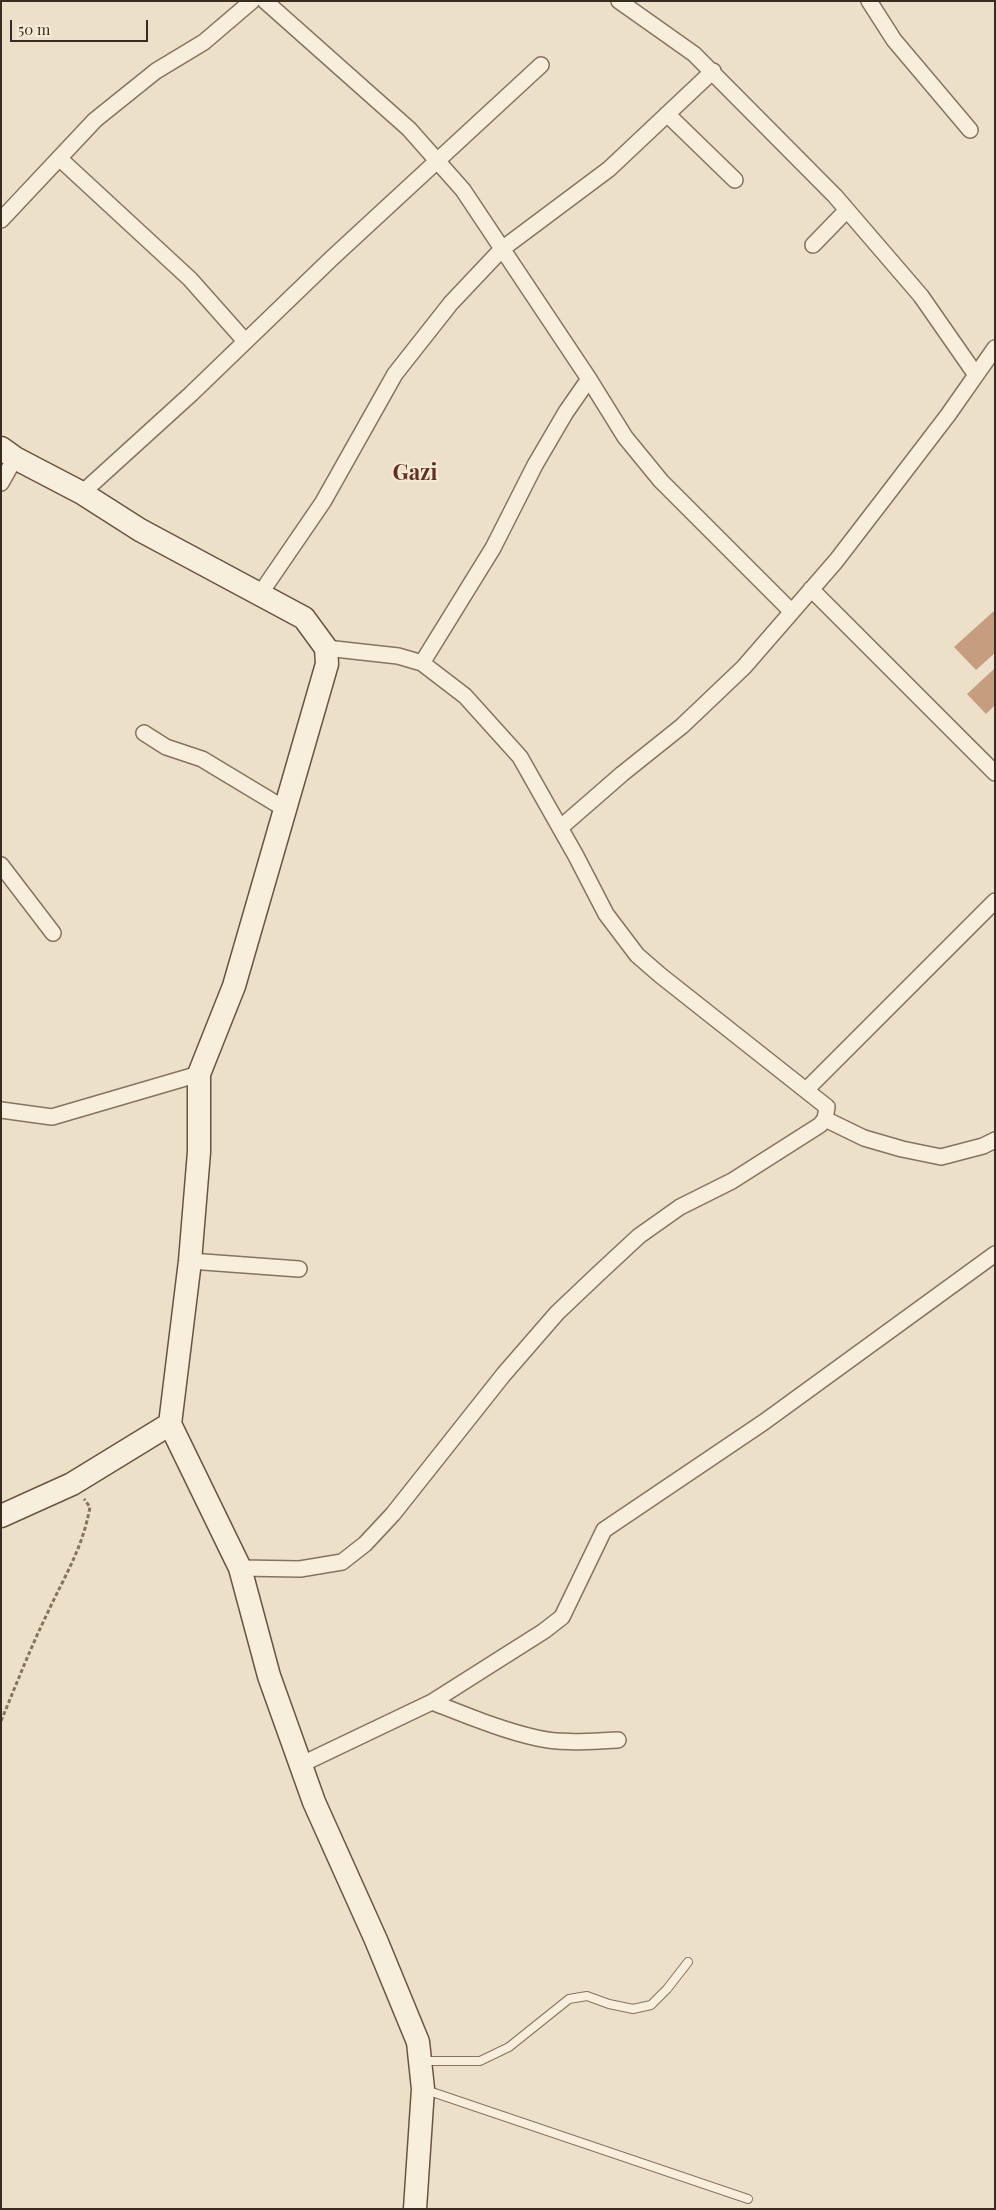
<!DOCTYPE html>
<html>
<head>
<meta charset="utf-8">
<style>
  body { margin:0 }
  #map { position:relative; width:996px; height:2210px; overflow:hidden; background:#ece1c8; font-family:"Playfair Display",serif }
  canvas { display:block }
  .frame { position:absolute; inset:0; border:2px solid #382c21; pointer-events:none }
  .scale { position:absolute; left:10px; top:20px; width:138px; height:22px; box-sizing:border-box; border:2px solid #382c21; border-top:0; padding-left:6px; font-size:15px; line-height:18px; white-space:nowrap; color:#382c21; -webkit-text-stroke:4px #f4ebd7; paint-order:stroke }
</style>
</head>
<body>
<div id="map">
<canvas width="996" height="2210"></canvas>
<div class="frame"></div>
<div class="scale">50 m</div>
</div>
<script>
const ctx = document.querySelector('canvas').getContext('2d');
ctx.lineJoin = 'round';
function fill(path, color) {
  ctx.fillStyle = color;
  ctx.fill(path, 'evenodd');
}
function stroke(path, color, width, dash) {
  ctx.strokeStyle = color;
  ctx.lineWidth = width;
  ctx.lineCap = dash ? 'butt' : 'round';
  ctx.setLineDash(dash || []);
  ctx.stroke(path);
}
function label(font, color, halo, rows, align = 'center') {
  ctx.font = font + ' "Playfair Display",serif';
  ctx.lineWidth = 4;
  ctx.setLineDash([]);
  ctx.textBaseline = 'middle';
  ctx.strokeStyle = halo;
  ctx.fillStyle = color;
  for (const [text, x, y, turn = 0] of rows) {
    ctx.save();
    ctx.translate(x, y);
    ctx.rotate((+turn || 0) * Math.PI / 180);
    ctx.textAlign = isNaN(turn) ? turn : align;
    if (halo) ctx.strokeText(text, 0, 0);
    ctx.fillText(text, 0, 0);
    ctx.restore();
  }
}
fill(new Path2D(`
  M995,610V653L976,670L954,647Z
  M995,668V705L986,714L967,694Z`), '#c79d80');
const lane = new Path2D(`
  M422,2061H480L509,2047L569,1999L587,1996L609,2004L633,2009L651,2005L667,1989L688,1962
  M426,2090L748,2199`);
const street = new Path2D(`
  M265,1L409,129L463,190L589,379L625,437L661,481L792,612
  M619,1L694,54L835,196L921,296L976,375
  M869,1L894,40L970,130
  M667,114L735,180
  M59,158L190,279L245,341
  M1,220L95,120L156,71L204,42L252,1
  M813,245L847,210
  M1,483L15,458
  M82,493L191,394L332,258L541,65
  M811,589L995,773
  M260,594L323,502L395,374L451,303L502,249L609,169L713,71
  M422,663L493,548L535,465L566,412L589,379
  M144,733L166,747L202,759L285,809
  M560,828L622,774L682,726L744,667L836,561L886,496L948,415L995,348
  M1,865L53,933
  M806,1090L995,901
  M1,1110L52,1117L199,1074
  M825,1119L864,1138L902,1149L941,1157L983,1146L995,1140
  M190,1261L299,1269
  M240,1568L300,1569L342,1562L365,1544L393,1514L504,1374L557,1313L597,1275L639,1236L680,1207L732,1181L820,1125L825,1119L827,1107L660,975L637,955L606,914L576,856L520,757L465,696L422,663L398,656L326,648
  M432,1702C466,1715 501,1730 537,1738C563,1744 591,1741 618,1740
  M300,1765L432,1702L544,1631L562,1617L604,1530L764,1422L995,1254`);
const secondary = new Path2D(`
  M1,448L15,458L82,493L140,530L304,618L326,648L327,664L234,986L199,1074V1152L190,1261L170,1424L240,1568L269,1676L314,1802L376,1940L418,2042L423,2089L415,2209
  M1,1516L72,1484L170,1424`);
stroke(lane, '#87735e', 10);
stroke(street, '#87735e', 18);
stroke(secondary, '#695441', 25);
stroke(new Path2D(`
  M1,1721C16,1685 30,1649 47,1614C65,1575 82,1550 90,1507L84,1499`), '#87735e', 3, [4, 2.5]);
stroke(lane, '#f7eedb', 8);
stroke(street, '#f7eedb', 15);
stroke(secondary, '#f7eedb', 22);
label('bold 22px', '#622f23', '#f4ebd7', [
  ["Gazi",415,473]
]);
</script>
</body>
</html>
